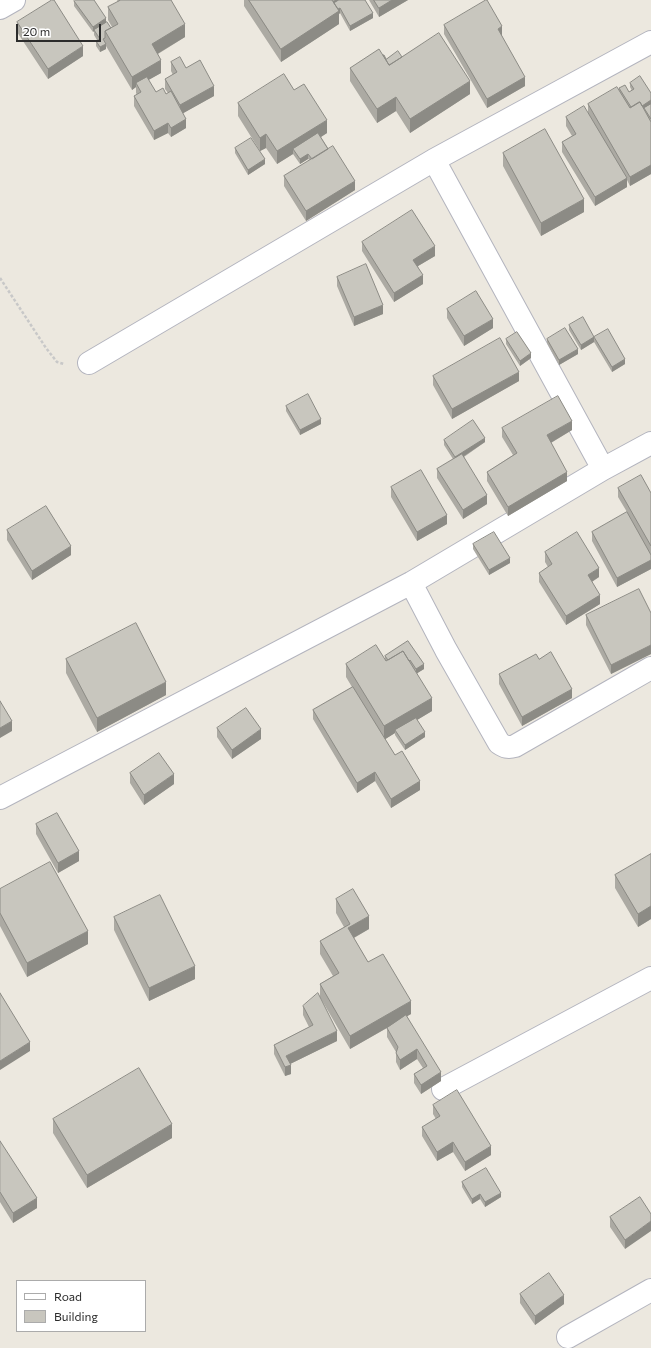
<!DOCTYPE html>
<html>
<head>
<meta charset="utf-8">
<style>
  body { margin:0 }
  #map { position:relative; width:651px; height:1348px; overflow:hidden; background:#ece8df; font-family:Commissioner,sans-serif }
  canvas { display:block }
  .legend { position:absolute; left:16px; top:1280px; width:130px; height:52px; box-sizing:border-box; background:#fff; border:1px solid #ababab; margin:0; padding:5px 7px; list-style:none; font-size:12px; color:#2c2c2c }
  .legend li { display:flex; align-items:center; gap:8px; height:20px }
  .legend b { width:20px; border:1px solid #ababab }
  .scale { position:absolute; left:16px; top:24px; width:85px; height:18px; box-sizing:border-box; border:2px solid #2c2c2c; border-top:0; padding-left:5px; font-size:12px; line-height:14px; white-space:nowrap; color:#2c2c2c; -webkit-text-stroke:3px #fff; paint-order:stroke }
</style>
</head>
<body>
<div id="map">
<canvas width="651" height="1348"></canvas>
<ul class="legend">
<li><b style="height:5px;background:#fff"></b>Road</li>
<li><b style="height:11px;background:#c8c6be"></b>Building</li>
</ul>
<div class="scale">20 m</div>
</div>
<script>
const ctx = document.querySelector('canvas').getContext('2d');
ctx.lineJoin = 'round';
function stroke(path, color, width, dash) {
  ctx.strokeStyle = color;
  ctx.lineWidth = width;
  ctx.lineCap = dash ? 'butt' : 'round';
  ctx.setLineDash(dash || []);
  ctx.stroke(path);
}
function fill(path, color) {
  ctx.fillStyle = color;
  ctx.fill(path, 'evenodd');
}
const minor = new Path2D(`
  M0,8L14,0
  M434,160L603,469
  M89,363L434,160L651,42
  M411,583L446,650L499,743C505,747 508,748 515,746L651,668
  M0,798L411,583L603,469L651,443
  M443,1089L651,978
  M568,1337L651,1290`);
stroke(minor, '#b3b4be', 24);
stroke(new Path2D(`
  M0,278L46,348L57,362L64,364`), '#c8c8c8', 2.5, [3, 2]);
stroke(minor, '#fff', 22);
fill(new Path2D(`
  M117,0H171L185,37L158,54L161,73L148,80L156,92L166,94L168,93L165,89V79L173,75L171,71V62L186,68L214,96L183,113L186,128L171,137L168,133L154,140L134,106V96L137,95L136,93V87L132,90L106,46V49L100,52L96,46V41L97,40L94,35V31L93,32L74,6V1L106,22L111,28L112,27L108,20V7L118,2Z
  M244,0H365L373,18L350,31L340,13L339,14V24L281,62L244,6Z
  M369,0H408L379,17Z
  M17,22L83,56L48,79L17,32Z
  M444,25L502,35V36L525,86L487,108L444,34Z
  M383,55L386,59L401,57L470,94L410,133L396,111L377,123L350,81V68Z
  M630,83L651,93V174L630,186L627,180V187L595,206L562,152V142L572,136L566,126V117L588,113V104L619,91V88L629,92L632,91L630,87Z
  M294,90L327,133L321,137L355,190L306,221L284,186V176L310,160L308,159L300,164L293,154L277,164L266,148L260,151L238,116V103Z
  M235,148L265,164L248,175L235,153Z
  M503,153L584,212L541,236L503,166Z
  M362,242L435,256L418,266L423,284L394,302L362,251Z
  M337,277L383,314L354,326L337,286Z
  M447,309L493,328L464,346L447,318Z
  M569,325L594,337L625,364L612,372L594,342L581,350L569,330Z
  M506,339L531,358L520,366L506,344Z
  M547,339L578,354L559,365L547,343Z
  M433,376L519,381L452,419L433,385Z
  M286,406L321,424L300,435L286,411Z
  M502,428L572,430L551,443L567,481L508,516L487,481V472L513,455L502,437Z
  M444,440L485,442L464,457L487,504L463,519L437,478V469L453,459L444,445Z
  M391,487L447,524L417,541L391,497Z
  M618,488L651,493V569L617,587L592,541V532L627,512L618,497Z
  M7,530L71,555L32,580L7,540Z
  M473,544L510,563L489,575L473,549Z
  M545,552L599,577L592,582L600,604L566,625L539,582V573L548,567L545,562Z
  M651,613V654L611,674L586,625V615Z
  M408,641L424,669L417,673L432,711L417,720L425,737L405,750L395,735V733L385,739L395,755L420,790L391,808L375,781L357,793L313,719V710L352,687L346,677V664L385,660V656Z
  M66,659L166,695L97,732L66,673Z
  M539,659L572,698L522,726L499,684V674Z
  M217,728L261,739L232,759L217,737Z
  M130,773L174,784L144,805L130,783Z
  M36,824L79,861L58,873L36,834Z
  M651,854V919L638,927L615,888V875Z
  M0,889L88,944L27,977L0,926Z
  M336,899L369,929L354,938L368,962L411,1014L407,1016L441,1081L421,1094L414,1083V1074L423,1068L417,1059L400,1070L396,1062V1052L387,1037V1028L350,1049L320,997V984L333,976L320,954V941L344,927L336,913Z
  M114,917L195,979L149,1001L114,930Z
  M303,1006L337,1041L290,1064L291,1074L285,1076L274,1054V1045L309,1027L303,1015Z
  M433,1105L491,1155L465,1171L453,1152L437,1161L422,1136V1127L436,1119L433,1114Z
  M53,1119L172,1138L87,1188L53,1133Z
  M0,1141L37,1208L13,1223L0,1202Z
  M462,1182L501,1197L485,1207L480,1199L472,1204L462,1187Z
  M640,1197L625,1249L610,1227V1217Z
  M520,1294L564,1304L535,1325L520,1303Z`), '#acaaa3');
fill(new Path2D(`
  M335,0H343L333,6L329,4Z
  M392,0H408L379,17V8Z
  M340,8V13L339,14V24L281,62V49Z
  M373,13V18L350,31V26Z
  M106,18V23L94,30V31L93,32V27Z
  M185,24V37L152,57V44Z
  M502,26V35L498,38V29Z
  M106,44V49L100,52V47Z
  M83,46V56L48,79V69Z
  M161,60V73L138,86L136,83V87L132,90V77Z
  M525,77V86L487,108V99Z
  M470,81V94L410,133V119Z
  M214,86V96L180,115V105Z
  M396,97V111L377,123V109Z
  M651,100V105L641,111V106Z
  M186,119V128L171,137V128Z
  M327,120V133L296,153L293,149V154L277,164V151Z
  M168,123V133L154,140V131Z
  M266,134V148L260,151V138Z
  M308,154V159L300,164V159Z
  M265,159V164L248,175V170Z
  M651,165V174L630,186V177Z
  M627,178V187L595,206V197Z
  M355,181V190L306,221V211Z
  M584,199V212L541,236V223Z
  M435,246V256L413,269V260Z
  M423,275V284L394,302V293Z
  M383,305V314L354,326V317Z
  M493,319V328L464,346V336Z
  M594,337V342L581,350V345Z
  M578,349V354L559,365V360Z
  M531,353V358L520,366V361Z
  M625,359V364L612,372V367Z
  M519,372V381L452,419V409Z
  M321,419V424L300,435V430Z
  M572,421V430L547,445V435Z
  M485,438V442L455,462V457Z
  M567,472V481L508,516V507Z
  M487,495V504L463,519V510Z
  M447,515V524L417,541V532Z
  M71,546V555L32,580V571Z
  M510,558V563L489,575V570Z
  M651,560V569L617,587V578Z
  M599,568V577L588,584V575Z
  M600,595V604L566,625V616Z
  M651,645V654L611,674V665Z
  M424,664V669L416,674V669Z
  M166,682V695L97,732V718Z
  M572,689V698L522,726V717Z
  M432,698V711L397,732L395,730V733L384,740V726Z
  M12,721V731L0,738V728Z
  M261,729V739L232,759V750Z
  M425,732V737L405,750V745Z
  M375,772V781L357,793V783Z
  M174,774V784L144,805V795Z
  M420,781V790L391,808V799Z
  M79,851V861L58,873V863Z
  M651,906V919L638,927V914Z
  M369,916V929L348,941V928Z
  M88,931V944L27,977V963Z
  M195,966V979L149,1001V988Z
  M411,1001V1014L350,1049V1036Z
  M337,1031V1041L286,1066V1056Z
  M30,1042V1051L0,1070V1061Z
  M417,1049V1059L400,1070V1060Z
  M291,1065V1074L285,1076V1067Z
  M441,1072V1081L421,1094V1085Z
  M172,1124V1138L87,1188V1175Z
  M453,1142V1152L437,1161V1152Z
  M491,1146V1155L465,1171V1162Z
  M501,1193V1197L485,1207V1202Z
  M480,1194V1199L472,1204V1199Z
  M37,1198V1208L13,1223V1213Z
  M651,1221V1231L625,1249V1240Z
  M564,1295V1304L535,1325V1316Z`), '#8c8b85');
const building = new Path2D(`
  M52,0H54L83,46L48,69L17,22Z
  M75,0H94L106,18L93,27L74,1Z
  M121,0H171L185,24L152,44L161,60L132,77L105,31L118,24L108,7Z
  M249,0H332L339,11L281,49Z
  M339,0H365L373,13L350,26L340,8L338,9L334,3Z
  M374,0H392L379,8Z
  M486,0H487L502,26L498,29L525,77L487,99L444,25Z
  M107,22L111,28L105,31V38L103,39L106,44L100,47L96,41L100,39L94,30Z
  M439,33L470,81L410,119L396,97L377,109L350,68L379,49L389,65Z
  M398,51L402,57L389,65L383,55H384L386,59Z
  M180,57L186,68L200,60L214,86L180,105L165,79L177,72L171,62Z
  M284,74L294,90L304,84L327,120L277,151L266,134L260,138L238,103Z
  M640,76L651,93V100L642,106L640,102H639L631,107L619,88L625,85L629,92L634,89L630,83Z
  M147,77L156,92L163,88L166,94L171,91L186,119L171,128L168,123L154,131L134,96L141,92L136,83Z
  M617,87L630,108L640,102L651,122V165L630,177L588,104Z
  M651,104V119L644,108Z
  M584,106L627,178L595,197L562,142L576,134L566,117Z
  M545,129L584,199L541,223L503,153Z
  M318,133L328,149L312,159L308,154L300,159L293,149Z
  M251,138L265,159L248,170L235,148Z
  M333,146L355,181L306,211L284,176Z
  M412,210L435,246L413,260L423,275L394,293L362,242Z
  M366,264L383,305L354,317L337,277Z
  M476,291L493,319L464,336L447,309Z
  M583,317L594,337L581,345L569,325Z
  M565,328L578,349L559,360L547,339Z
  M608,329L625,359L612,367L594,337Z
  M517,332L531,353L520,361L506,339Z
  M500,338L519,372L452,409L433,376Z
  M308,394L321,419L300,430L286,406Z
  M558,396L572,421L547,435L567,472L508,507L487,472L517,453L502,428Z
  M473,420L485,438L455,457L444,440Z
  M462,454L487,495L463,510L437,469Z
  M421,470L447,515L417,532L391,487Z
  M641,475L651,493V546L618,488Z
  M46,506L71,546L32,571L7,530Z
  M627,512L651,555V560L617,578L592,532Z
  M494,532L510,558L489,570L473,544Z
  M577,532L599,568L588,575L600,595L566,616L539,573L552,564L545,552Z
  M639,589L651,613V645L611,665L586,615Z
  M136,623L166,682L97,718L66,659Z
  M408,641L424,664L416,669L410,660L409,661L403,651L388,660L385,656Z
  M376,645L386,661L403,651L432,698L384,726L346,664Z
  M551,652L572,689L522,717L499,674L536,654L539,659Z
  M353,687L395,755L402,751L420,781L391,799L375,772L357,783L313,710Z
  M0,701L12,721L0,728Z
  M246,708L261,729L232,750L217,728Z
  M416,718L425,732L405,745L395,730Z
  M159,753L174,774L144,795L130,773Z
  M57,813L79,851L58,863L36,824Z
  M651,854V906L638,914L615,875Z
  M50,862L88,931L27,963L0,913V889Z
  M353,889L369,916L348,928L368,962L383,954L411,1001L350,1036L320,984L339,973L320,941L350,924L336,899Z
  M160,895L195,966L149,988L114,917Z
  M0,993L30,1042L0,1061Z
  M318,993L337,1031L286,1056L291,1065L285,1067L274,1045L313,1025L303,1006Z
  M406,1015L441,1072L421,1085L414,1074L427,1066L417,1049L400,1060L396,1053L398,1047L387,1028Z
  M139,1068L172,1124L87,1175L53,1119Z
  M457,1090L491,1146L465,1162L453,1142L437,1152L422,1127L440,1116L433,1105Z
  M0,1141L37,1198L13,1213L0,1192Z
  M486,1168L501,1193L485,1202L480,1194L472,1199L462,1182Z
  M640,1197L651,1214V1221L625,1240L610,1217Z
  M549,1273L564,1295L535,1316L520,1294Z`);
fill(building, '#c8c6be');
stroke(building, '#8c8b85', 1);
</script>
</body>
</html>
